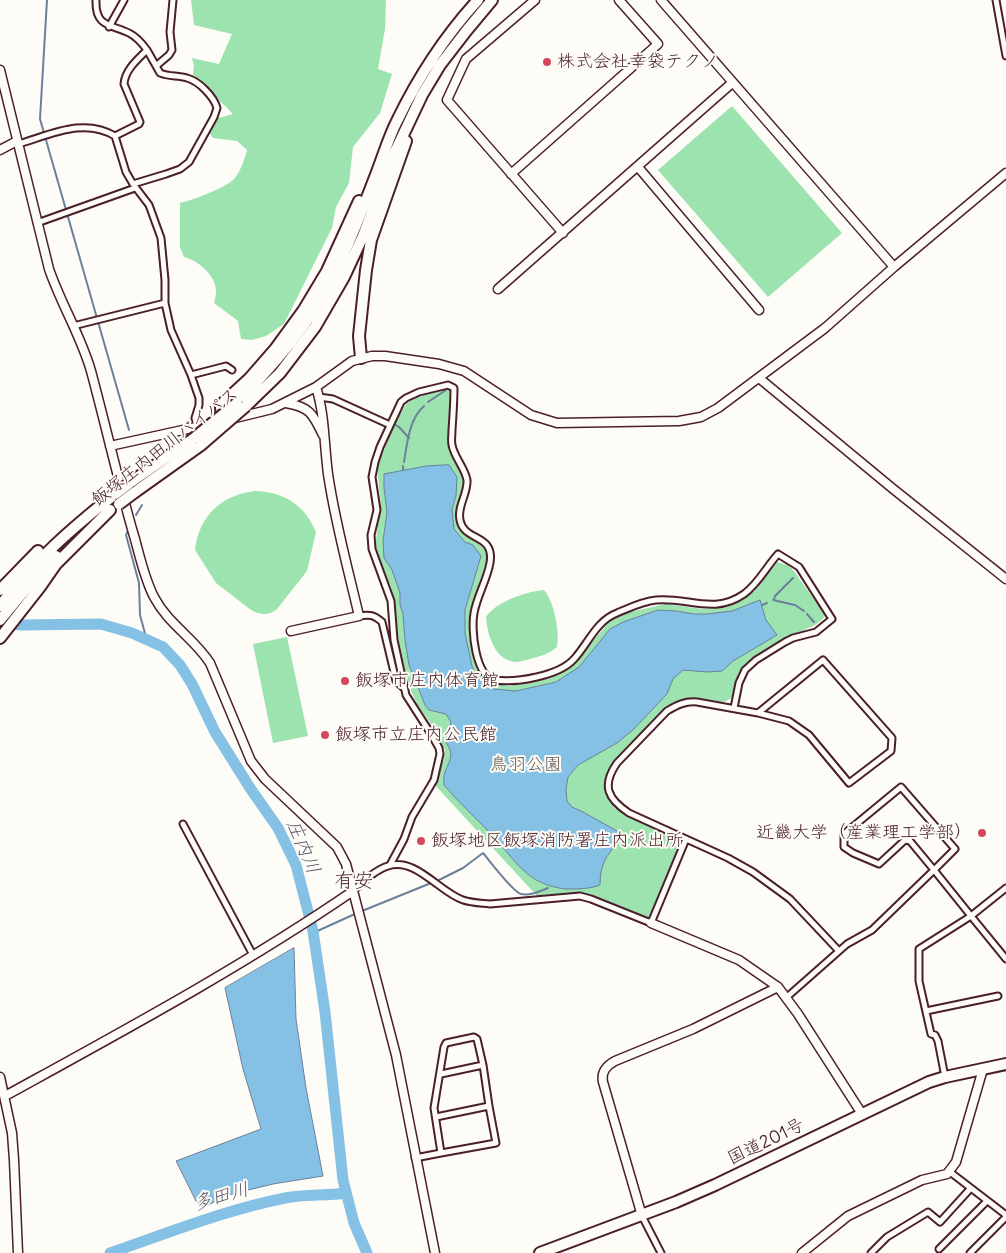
<!DOCTYPE html>
<html>
<head>
<meta charset="utf-8">
<style>
  body { margin:0 }
  canvas { display:block; background:#fdfcf7 }
</style>
</head>
<body>
<canvas width="1006" height="1253"></canvas>
<script>
const ctx = document.querySelector('canvas').getContext('2d');
ctx.lineJoin = 'round';
function fill(path, color) {
  ctx.fillStyle = color;
  ctx.fill(path, 'evenodd');
}
function stroke(path, color, width, dash) {
  ctx.strokeStyle = color;
  ctx.lineWidth = width;
  ctx.lineCap = dash ? 'butt' : 'round';
  ctx.setLineDash(dash || []);
  ctx.stroke(path);
}
function label(font, color, halo, rows, align = 'center') {
  ctx.font = font + ' Delius,"Klee One",sans-serif';
  ctx.lineWidth = 4;
  ctx.setLineDash([]);
  ctx.textBaseline = 'middle';
  ctx.strokeStyle = halo;
  ctx.fillStyle = color;
  for (const [text, x, y, turn = 0] of rows) {
    ctx.save();
    ctx.translate(x, y);
    ctx.rotate((+turn || 0) * Math.PI / 180);
    ctx.textAlign = isNaN(turn) ? turn : align;
    if (halo) ctx.strokeText(text, 0, 0);
    ctx.fillText(text, 0, 0);
    ctx.restore();
  }
}
fill(new Path2D(`
  M191,0H386L385,29L378,69L392,74L380,113L353,147L349,183L336,207L332,228L284,324L266,336L252,340L241,339L238,321L214,303C215,299 216,295 216,291C216,275 197,260 184,257L180,247V203C193,200 225,188 234,179C241,171 244,160 247,150L237,141L213,138L210,134L218,118L233,114L193,74L194,66L192,58L219,64L232,34L194,25Z
  M732,106L842,233L768,297L658,170Z
  M446,388L450,389C456,405 446,425 449,442C451,456 463,469 464,481C466,496 452,511 459,526C466,540 481,539 488,556L471,612L470,628L472,643L481,675L489,683L510,686L551,678L568,669L585,651L608,623L626,613L665,604L703,609L723,608L743,600L755,591L777,562L788,565L794,571L825,615L823,619L815,625L785,639L753,658L738,673L733,696L730,699L722,703L688,700L670,706L616,761L609,772L605,782L606,792L610,802L616,808L681,840V846L650,918L646,919L580,894L538,897L434,784L444,759L445,750L429,721L417,704L411,691L400,652L391,587L376,552V539L381,505L377,468L394,424L407,403L414,398Z
  M255,491C284,492 305,505 316,532L307,571L277,609C269,616 260,615 251,610L216,583L195,550C199,516 221,495 255,491Z
  M544,590C554,601 560,632 557,647C550,653 542,656 533,658C528,660 522,661 517,662C495,662 487,634 486,617C497,601 525,592 544,590Z
  M287,637L308,736L273,743L253,644Z`), '#9ce3b0');
const water = new Path2D(`
  M449,465L457,477L456,496L452,509L454,529L465,542L473,545L481,556L465,610V633L472,666L477,678L494,689L516,691L556,682L579,667L610,629L623,622L658,610L676,611L694,614H707L732,611L760,600L766,620L777,635L733,661L722,671L707,672L683,670L673,679L667,694L634,729L617,743L578,765L568,777L566,789L567,801L572,807L581,811L619,832L620,841C606,854 600,866 600,885C590,889 577,889 566,889C527,885 516,861 492,835C476,818 459,803 444,785C444,781 443,776 445,772C450,759 455,755 445,741L451,722L446,714L429,710L425,705L409,665L405,640L403,614L400,605V593L392,570L384,558L383,541L387,512L384,488V474L426,466Z
  M294,948L296,1019L306,1088L323,1176L273,1184L228,1195L200,1209L176,1161L261,1129L243,1069L225,988Z`);
fill(water, '#85c0e5');
stroke(water, '#6d809b', 1);
stroke(new Path2D(`
  M47,0L40,119L129,430
  M428,402L446,390
  M394,424L399,427L409,438
  M404,462C407,444 409,419 424,406
  M403,466V470
  M136,515L142,505
  M129,529L126,535L139,583L140,615L147,641
  M773,600L795,605L804,611
  M774,600L775,596L793,578
  M762,605L767,603
  M807,614L814,622
  M362,911L441,879L463,868L483,853C490,861 512,891 521,894C531,896 540,891 548,888
  M313,933L357,913`), '#6d809b', 2);
stroke(new Path2D(`
  M2,623L22,625L101,624L132,633L163,647L180,665L192,684L215,732L250,788L278,828L296,865L313,931L325,1012L343,1180L354,1223L367,1253
  M110,1253C168,1233 225,1210 285,1198C305,1194 326,1196 346,1193`), '#85c0e5', 11);
const street = new Path2D(`
  M96,0C95,27 110,24 129,33C137,37 142,43 147,50C137,60 125,70 124,84L140,122L139,124L115,136
  M996,0L1006,56
  M109,27L124,0
  M156,66L169,55L172,50L170,32L173,0
  M18,144C50,135 84,117 115,136L126,172L133,184L149,205L161,238L165,280V303L171,330L191,375L199,398V405L195,418L197,427
  M133,184L166,174L180,169L189,162L214,117L217,108C214,97 199,81 187,78C178,75 169,77 160,73L147,50
  M37,223L135,188
  M73,326L165,303
  M191,375L226,366L232,370
  M319,397L333,399L390,425
  M359,616C370,614 374,615 382,622L396,681L404,688
  M823,660L892,738L891,751L849,783L809,735L789,721L758,713Z
  M758,713L697,702C685,701 677,705 667,711L617,763C601,786 608,799 629,813L728,858L753,872L790,899L839,951
  M901,787L955,849L934,870L910,841L905,840L879,864L853,853L844,847V834Z
  M183,824L253,955
  M390,865L404,839L412,817L434,780L440,754L439,748L431,734L406,695L394,640L391,601L372,549L371,535L377,510L372,477L375,462L380,447L401,402L406,398L419,392L448,385L454,388C454,402 453,416 452,430C452,435 451,441 452,445C454,457 465,468 467,480C468,494 457,506 460,520C464,542 495,533 490,563C487,580 477,596 474,613C471,629 475,677 495,680C516,683 559,676 574,659C588,644 596,621 617,613C629,608 643,601 656,600C688,597 714,615 744,594C758,584 767,566 778,554L799,567L832,619L816,632L793,638L785,642L756,660L745,670L739,683L734,708
  M1006,888L971,916L1006,959
  M353,891C363,882 375,870 388,866C416,857 439,892 463,900C472,903 481,903 490,904L580,896L591,899L651,923L686,839
  M787,997L847,944L872,930L934,870L971,916L919,949V981L931,1034L935,1035L938,1041L945,1077
  M926,1011L998,996
  M474,1037L477,1039L483,1065L489,1106L496,1143L441,1153L434,1108L444,1047L446,1043Z
  M441,1074L483,1065
  M436,1117L489,1106
  M415,1158L441,1153
  M950,1172L1006,1215
  M642,1216L661,1253
  M939,1249L987,1201
  M871,1253L887,1237L928,1212L940,1222L970,1189
  M970,1253L1006,1217`);
const secondary = new Path2D(`
  M535,0L466,59L447,100L563,233
  M661,0L894,267
  M0,70L49,269C61,304 81,336 91,371C105,423 117,476 132,529C139,551 143,576 154,597C168,624 194,638 210,663L251,761L265,779L337,847L346,864L396,1055L435,1253
  M0,150L17,141
  M638,167L759,310
  M511,174L658,44L619,0
  M498,289L732,83
  M759,378L892,488L1006,579
  M286,403C310,407 313,414 323,435
  M231,419L272,409L316,387L352,361L372,356H385L439,364L464,371L531,415L557,423L679,421L701,417L718,408L825,328L894,267L1006,173
  M110,446L210,424
  M291,631L359,616C348,569 335,522 328,474C324,444 325,415 316,387
  M651,923L739,960L778,987L798,1014L862,1114
  M0,1077L12,1133L14,1160L18,1253
  M5,1096C123,1031 242,967 353,891
  M642,1216L603,1082C601,1072 606,1066 615,1061L693,1029L778,987
  M802,1253L848,1216L922,1180L947,1174L956,1162L983,1069`);
const highway = new Path2D(`
  M361,358L359,336L366,270L371,240L406,141
  M237,403C275,363 311,323 335,273C351,240 364,206 377,172C384,154 389,136 398,119C419,76 446,35 478,0
  M246,406L280,373L315,327L344,277L363,236L395,152L422,95L440,65L467,30L492,0
  M222,421L221,407L224,402L249,379L276,348L303,311L327,271L359,201
  M131,482L193,439
  M135,492L201,445
  M0,590L38,551
  M0,606C33,562 72,528 115,494
  M0,620L43,568L56,556
  M0,638L40,587L56,564L110,510
  M540,1253L676,1202L715,1185L929,1082L945,1077L1006,1064`);
stroke(street, '#4a1f2b', 9);
stroke(secondary, '#4a1f2b', 11);
stroke(highway, '#4a1f2b', 14);
stroke(street, '#fdfcf7', 5);
stroke(secondary, '#fdfcf7', 8);
stroke(highway, '#fdfcf7', 10);
const highwayBridge = new Path2D(`
  M193,439L237,403
  M201,445L246,406
  M115,494L131,482
  M119,504L135,492`);
stroke(highwayBridge, '#4a1f2b', 14, []);
stroke(highwayBridge, '#fdfcf7', 10);
for (const [x, y, r, color] of [
  [547,62,5,"#d1495b"],
  [345,681,5,"#d1495b"],
  [325,735,5,"#d1495b"],
  [982,833,5,"#d1495b"],
  [421,841,5,"#d1495b"]
]) {
  const dot = new Path2D();
  dot.arc(x, y, r, 0, 2 * Math.PI);
  ctx.fillStyle = color;
  ctx.fill(dot);
  stroke(dot, '#fdfcf7', 2);
}
label('18px', '#4a1f2b', '#fdfcf7', [
  ["株式会社幸袋テクノ",557,62],
  ["飯塚市庄内体育館",355,681],
  ["飯塚市立庄内公民館",335,735],
  ["近畿大学（産業理工学部）",972,833,"right"],
  ["飯塚地区飯塚消防署庄内派出所",431,841]
], 'left');
label('18px', '#4a1f2b', '#fdfcf7', [
  ["飯塚庄内田川バイパス",165,447,-38],
  ["国道201号",766,1142,-26]
]);
label('18px', '#635a53', '#fdfcf7', [
  ["鳥羽公園",526,765]
]);
label('italic 19px', '#5f576c', '#fdfcf7', [
  ["庄内川",303,847,67],
  ["多田川",221,1197,-16]
]);
label('20px', '#4a1f2b', '#fdfcf7', [
  ["有安",354,881]
]);
</script>
</body>
</html>
